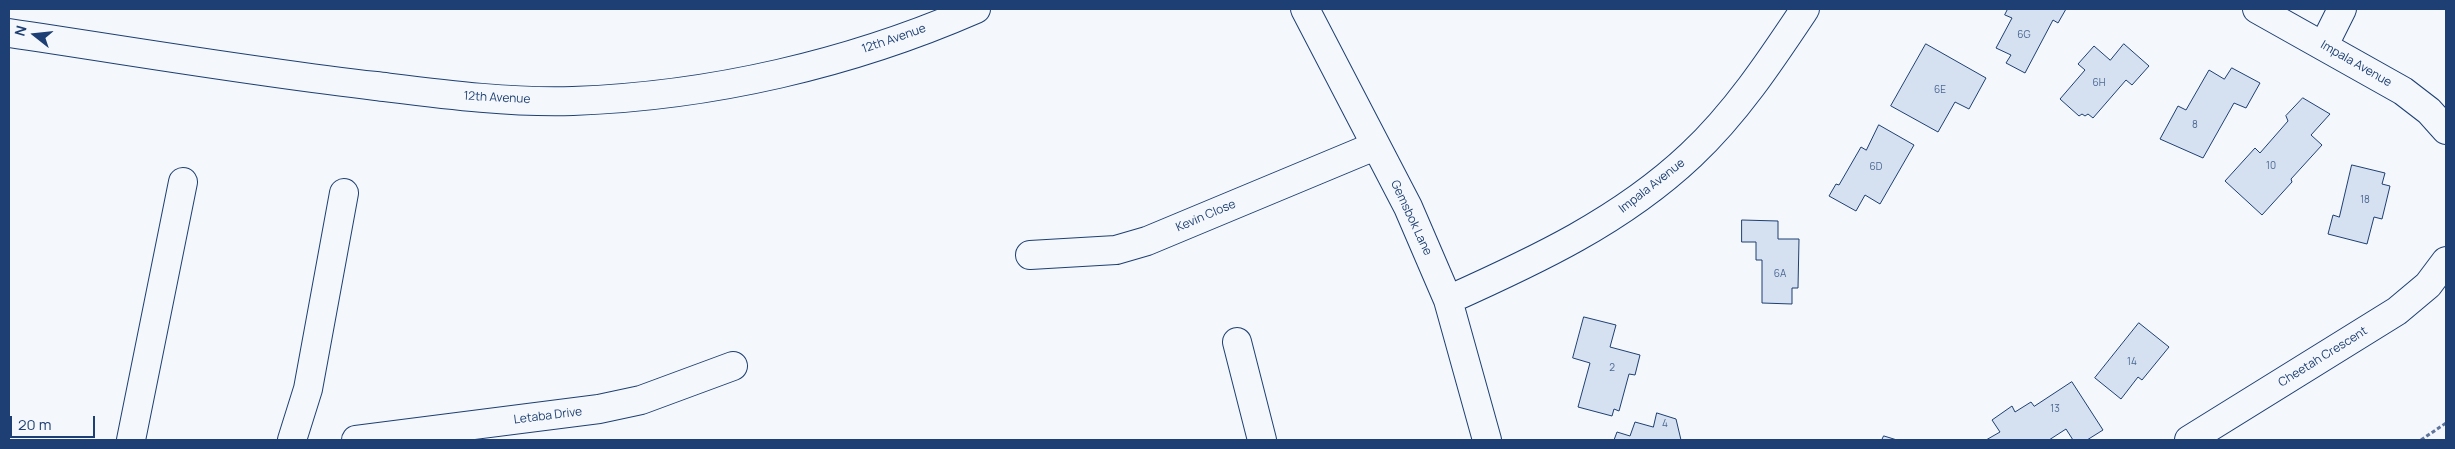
<!DOCTYPE html>
<html>
<head>
<meta charset="utf-8">
<style>
  body { margin:0 }
  #map { position:relative; width:2455px; height:449px; overflow:hidden; background:#f4f7fb; font-family:Manrope,sans-serif }
  canvas { display:block }
  .frame { position:absolute; inset:0; border:10px solid #1d3f73; pointer-events:none }
  .north { position:absolute; left:10px; top:10px; width:50px; height:50px; -webkit-text-stroke:4px #f4f7fb; paint-order:stroke; rotate:286deg; font-size:14px; font-weight:700; line-height:20px; text-align:center; color:#1d3f73 }
  .north::after { content:''; display:block; margin:auto; width:18px; height:22px; background:#1d3f73; clip-path:polygon(50% 0,100% 100%,50% 72%,0 100%) }
  .scale { position:absolute; left:10px; top:416px; width:85px; height:22px; box-sizing:border-box; border:2px solid #1d3f73; border-top:0; padding-left:6px; font-size:15px; line-height:18px; white-space:nowrap; color:#1d3f73; -webkit-text-stroke:4px #f4f7fb; paint-order:stroke }
</style>
</head>
<body>
<div id="map">
<canvas width="2455" height="449"></canvas>
<div class="frame"></div>
<div class="north">N</div>
<div class="scale">20 m</div>
</div>
<script>
const ctx = document.querySelector('canvas').getContext('2d');
ctx.lineJoin = 'round';
function fill(path, color) {
  ctx.fillStyle = color;
  ctx.fill(path, 'evenodd');
}
function stroke(path, color, width, dash) {
  ctx.strokeStyle = color;
  ctx.lineWidth = width;
  ctx.lineCap = dash ? 'butt' : 'round';
  ctx.setLineDash(dash || []);
  ctx.stroke(path);
}
function label(font, color, halo, rows, align = 'center') {
  ctx.font = font + ' Manrope,sans-serif';
  ctx.lineWidth = 4;
  ctx.setLineDash([]);
  ctx.textBaseline = 'middle';
  ctx.strokeStyle = halo;
  ctx.fillStyle = color;
  for (const [text, x, y, turn = 0] of rows) {
    ctx.save();
    ctx.translate(x, y);
    ctx.rotate((+turn || 0) * Math.PI / 180);
    ctx.textAlign = isNaN(turn) ? turn : align;
    if (halo) ctx.strokeText(text, 0, 0);
    ctx.fillText(text, 0, 0);
    ctx.restore();
  }
}
const building = new Path2D(`
  M2008,9H2066L2058,23L2053,20L2025,73L2006,63L2011,55L1996,48L2012,18L2005,15Z
  M1926,44L1986,78L1969,109L1955,102L1938,132L1891,106Z
  M2124,44L2149,66L2132,85L2126,80L2093,118L2088,114L2085,116L2082,114L2079,116L2060,99L2085,70L2078,64L2094,46L2110,60Z
  M2232,68L2260,83L2246,108L2234,103L2203,158L2160,139L2178,106L2186,110L2209,70L2224,79Z
  M2303,98L2330,114L2311,135L2322,145L2291,179L2292,182L2262,215L2225,181L2255,148L2260,153L2288,121L2286,116Z
  M1879,125L1914,145L1880,204L1865,195L1856,211L1829,196L1836,184L1839,185L1861,147L1866,150Z
  M2352,165L2385,173L2382,184L2390,186L2382,219L2374,217L2367,244L2328,234L2333,215L2339,217Z
  M1742,220L1778,221V239H1799L1798,288H1792V304L1762,303V260H1756V242H1742Z
  M1584,317L1616,325L1610,347L1640,355L1635,375L1629,374L1619,411L1614,409L1612,416L1578,407L1590,363L1573,358Z
  M2139,323L2169,347L2142,380L2138,377L2121,399L2095,378Z
  M2072,382L2103,430L2087,440H2073L2066,429L2049,440H1986L2000,432L1992,420L2012,406L2015,412L2031,402L2034,406Z
  M1657,413L1676,419L1681,440H1614L1617,432L1630,436L1635,422L1653,427Z
  M1884,436L1897,440H1882Z`);
fill(building, '#d5e0f0');
stroke(building, '#1d3f73', 1);
const minor = new Path2D(`
  M1305,9L1408,207L1448,300L1487,440
  M2257,9L2403,91L2429,111L2446,130
  M9,33C131,51 253,72 376,86C441,94 508,103 573,101C711,96 850,64 976,9
  M2324,45L2342,9
  M1030,255L1116,250L1147,241L1375,146
  M1448,300C1535,261 1621,221 1691,155C1736,113 1771,60 1805,9
  M1237,342L1262,440
  M131,440L183,182
  M292,440L308,389L344,193
  M356,440L599,409L641,400L733,366
  M2189,440L2397,311L2428,285L2446,261`);
stroke(minor, '#1d3f73', 30);
stroke(new Path2D(`
  M2421,440L2446,423`), '#5e769c', 3, [4, 2.5]);
stroke(minor, '#f4f7fb', 28);
label('10px', '#4b6792', null, [
  ["6G",2024,35],
  ["6H",2099,83],
  ["6E",1940,90],
  ["8",2195,125],
  ["10",2271,166],
  ["6D",1876,167],
  ["18",2365,200],
  ["6A",1780,274],
  ["14",2132,362],
  ["2",1612,368],
  ["13",2055,409],
  ["4",1665,424]
]);
label('12px', '#1d3f73', '#f4f7fb', [
  ["12th Avenue",894,39,-19],
  ["Impala Avenue",2356,64,30],
  ["12th Avenue",497,98,3],
  ["Impala Avenue",1652,186,-38],
  ["Kevin Close",1206,216,-23],
  ["Gemsbok Lane",1411,218,65],
  ["Cheetah Crescent",2323,357,-32],
  ["Letaba Drive",548,416,-7]
]);
</script>
</body>
</html>
